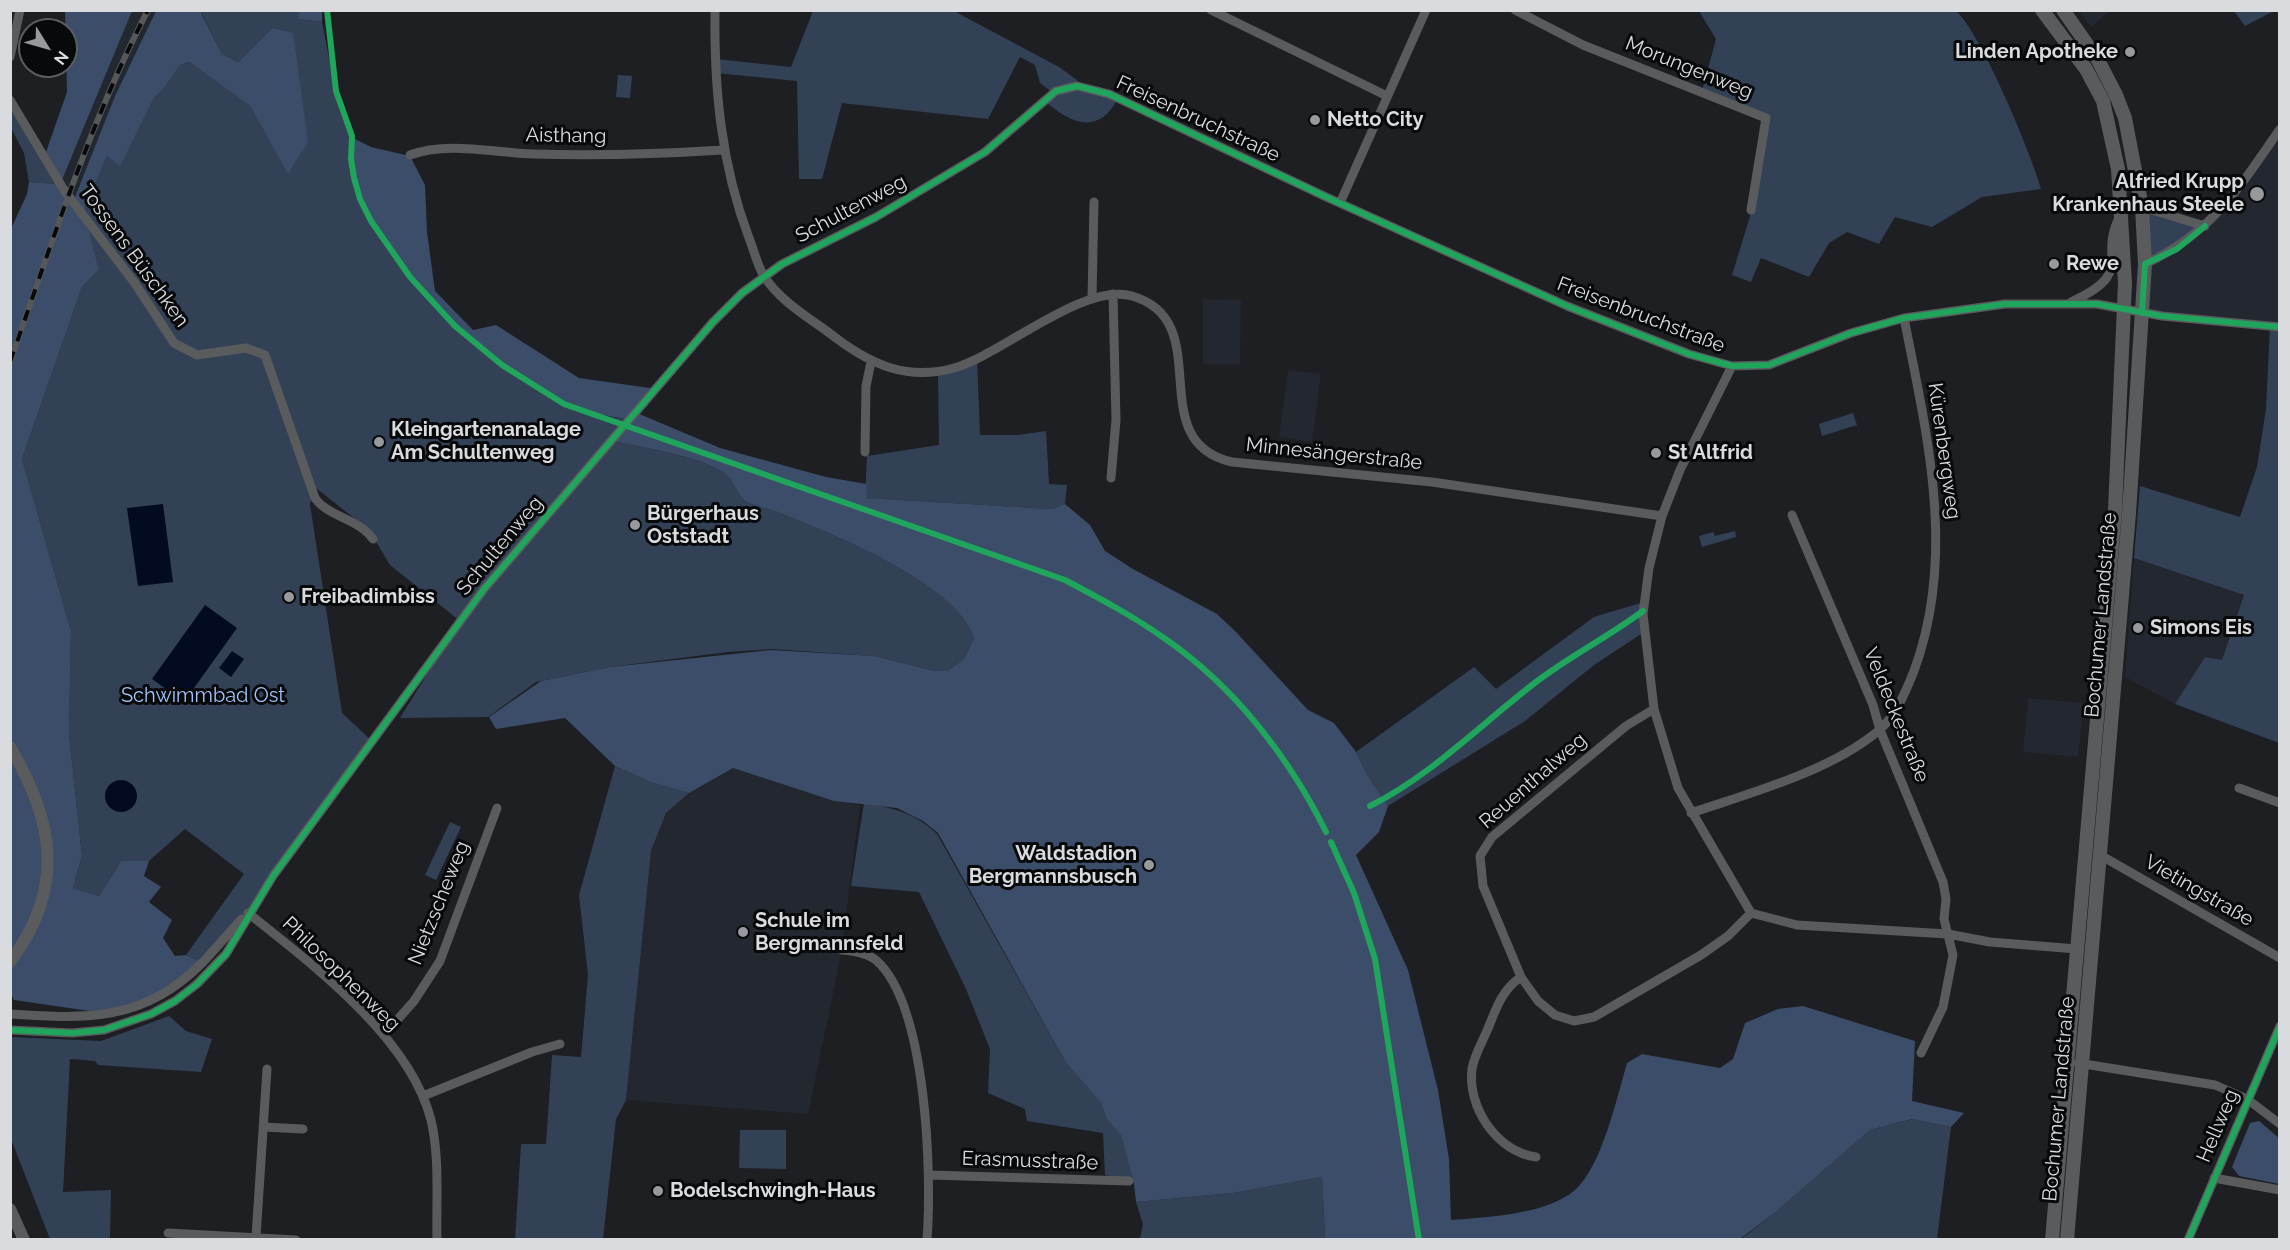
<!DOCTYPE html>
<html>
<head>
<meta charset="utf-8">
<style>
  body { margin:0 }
  #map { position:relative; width:2290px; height:1250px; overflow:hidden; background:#1d1f22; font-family:Raleway,sans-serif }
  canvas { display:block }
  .frame { position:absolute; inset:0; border:12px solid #d9dbde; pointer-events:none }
  .north { position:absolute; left:18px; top:18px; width:60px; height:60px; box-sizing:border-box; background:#08090a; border:2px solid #5c5d5f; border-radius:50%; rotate:127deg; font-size:16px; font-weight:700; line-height:24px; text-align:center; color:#d9dbde }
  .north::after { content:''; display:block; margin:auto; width:21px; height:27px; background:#97999c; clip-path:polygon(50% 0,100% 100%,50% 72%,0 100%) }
</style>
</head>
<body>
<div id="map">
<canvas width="2290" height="1250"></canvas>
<div class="frame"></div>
<div class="north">N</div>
</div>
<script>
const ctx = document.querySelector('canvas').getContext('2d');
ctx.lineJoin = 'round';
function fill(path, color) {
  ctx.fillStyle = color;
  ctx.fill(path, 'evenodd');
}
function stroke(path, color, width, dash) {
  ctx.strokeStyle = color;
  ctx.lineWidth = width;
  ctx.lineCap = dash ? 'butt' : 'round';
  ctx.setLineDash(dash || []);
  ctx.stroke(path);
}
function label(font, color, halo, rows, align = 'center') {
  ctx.font = font + ' Raleway,sans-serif';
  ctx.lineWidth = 6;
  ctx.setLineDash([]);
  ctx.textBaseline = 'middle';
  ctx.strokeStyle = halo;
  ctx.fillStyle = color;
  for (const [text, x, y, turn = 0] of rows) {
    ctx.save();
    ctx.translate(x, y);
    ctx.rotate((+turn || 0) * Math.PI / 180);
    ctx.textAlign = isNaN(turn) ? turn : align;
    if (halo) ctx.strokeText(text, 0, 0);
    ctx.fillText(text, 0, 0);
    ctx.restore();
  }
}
fill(new Path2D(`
  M132,11H156L115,96L75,197L62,180Z
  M2078,11H2110L2091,27Z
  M2279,130V326L2143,313L2145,264L2191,239Z
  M1203,299L1241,300L1240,364H1203Z
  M1288,370L1321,374L1312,442L1279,437Z
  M2134,558L2244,595L2222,660L2205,657L2175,704L2125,677Z
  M2028,698L2084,703L2078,757L2023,752Z
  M733,768L834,801L860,805L841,955L808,1114L626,1100L651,851L666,813L689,793Z`), '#232730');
fill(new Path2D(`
  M204,10L298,11L300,19L322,22L339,109L350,137V159L359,199L369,221L393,256L430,302L455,326L512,372L564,404L587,413L630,420L614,441C647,449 694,455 723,472C734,479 737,498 749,503C757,507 767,508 775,511C827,532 956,582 974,638L964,659L947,671H935L873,656L772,649L728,652L610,667L536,682L488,717L400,718L460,621L390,565L369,530L316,488L310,504L342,713L371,740L248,913L202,962L186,955L244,874L185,829L149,861H121L99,896L73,888L82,856L69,734L71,631L22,459L82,287L99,270L84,211L107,154L120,167L154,98L165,87L180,65L191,62L250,106L288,173L272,28L238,62L222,54L201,12Z
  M813,11H954L1059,67L1077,80L1079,86L1118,98C1099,136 1070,124 1044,100L1053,93L1040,83L1035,65L1020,57L988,119L842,103L822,179H799L797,81L716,73V59L791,67Z
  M1699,11H1956C1980,31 2032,155 2041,189L1982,197L1932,227L1895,217L1879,244L1847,232L1829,243L1809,277L1761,258L1751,282L1732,275L1752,210L1766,118L1702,91L1716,39Z
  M2234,11H2274L2245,26Z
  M618,75L632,76L630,98L616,97Z
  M10,109L58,184L29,182L24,153L11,128Z
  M2143,207L2204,226L2146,263Z
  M2270,326L2279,327V743L2175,704L2205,657L2222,660L2244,595L2134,558L2140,486L2240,517L2257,467L2266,409Z
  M977,358L980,435H1018L1046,431L1049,484L1067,485L1065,504L1052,509L865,498L867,456L939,445L938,372Z
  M1853,413L1857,425L1822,436L1819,424Z
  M1735,531L1736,537L1702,547L1699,536L1713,532L1715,536Z
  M1644,602V632L1594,665L1525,721L1388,806L1368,776L1356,752L1474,667L1496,689L1594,617Z
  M615,766L650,782L689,793L666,813L651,851L626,1100L616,1119L603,1239L515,1240L521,1144H546L552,1055L581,1057L588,975L579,895Z
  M864,803C894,808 915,813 937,834L1066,1063L1101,1103L1106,1118L1121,1134L1133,1180L1105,1175L1103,1133L1027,1121L1025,1109L988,1093L990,1049L966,989L919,892L851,886Z
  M450,822L461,827L436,880L425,875Z
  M169,1016L186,1031L212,1039L201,1072L98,1065L95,1061L70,1059L63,1192L111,1190L110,1239H50L11,1139V1037L101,1041Z
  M1913,1119L1951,1127L1937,1239L1740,1240L1777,1211L1870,1130Z
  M740,1130H786V1169L739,1168Z
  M1322,1177L1325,1239H1140L1143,1224L1136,1202L1233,1193Z`), '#334157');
fill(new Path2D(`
  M65,11H132L62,180L46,152L67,92Z
  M156,11H204L201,13L222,54L238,62L272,28L293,33L308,142L288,174L250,106L190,62L180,65L165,87L154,98L120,167L107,155L84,211L75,197L115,96Z
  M298,11H322V22L299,19Z
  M353,138L371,147L410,156L425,185L427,232L435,291L473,330L496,325L579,378L657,389L637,413L720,448L826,477L867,484L866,498L1052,509L1065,504L1090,525L1105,551L1133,569L1217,614L1236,632L1308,710L1334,723L1356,752L1368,776L1388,806L1379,832L1356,855L1408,970L1438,1090L1449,1159L1451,1220C1487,1217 1546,1215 1575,1190C1602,1166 1617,1097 1627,1063L1642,1054L1720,1068L1733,1059L1745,1023L1778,1009L1803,1006L1915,1041L1912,1101L1964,1113L1951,1127L1912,1119L1870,1130L1777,1211L1740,1239H1325L1322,1177L1233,1193L1136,1202L1134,1184L1121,1135L1106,1118L1101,1103L1066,1063L938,833L923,821L897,808L834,801L733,768L689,793L650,782L615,766L565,718L496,729L489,717L541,681L610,667L771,650L874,656L935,671H947L964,659L974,638C956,582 827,532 775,511C767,508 757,507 749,503C737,498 734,479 723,472C695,455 647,449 614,441L631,420C608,416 586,413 565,403C490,370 394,276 361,200C353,181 352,159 353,138Z
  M29,182L58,184L88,226L99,270L82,287L22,459L71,631L69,734L82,856L73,888L99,896L121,861H149L144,876L161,887L149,902L172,920L163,938L175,956L186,955L202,962L168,990L110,1014L14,1000L10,992V231L27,194Z
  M2259,1121L2279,1138V1184L2239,1176L2232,1167L2250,1123Z`), '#3b4d68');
fill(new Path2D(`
  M163,504L173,582L138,586L127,508Z
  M205,605L237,628L184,702L152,679Z
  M232,651L244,659L231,677L219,668Z
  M105 796a16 16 0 1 1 32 0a16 16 0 1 1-32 0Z`), '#030b22');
stroke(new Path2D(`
  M715,10C714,89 721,164 749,238C754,250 757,265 764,276C780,302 813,320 836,338C872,365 908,381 954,368C1003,354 1083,282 1132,296C1219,321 1140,441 1232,462L1432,482L1662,516
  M1211,10L1387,96
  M1515,10L1583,45L1766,118L1751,210
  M10,57L20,10
  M10,100L64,190L134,282L174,343L197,355L246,348L265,355L315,498C328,517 358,518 373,539
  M410,155C448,141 494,153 534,154C597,156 660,154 723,150
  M1340,203L1426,10
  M2142,207L2205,226
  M2145,264C2212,233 2239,188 2280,129
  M1092,298L1094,202
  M2071,302C2137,272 2097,259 2120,216
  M1732,366L1680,470L1662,516L1649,568L1643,614L1654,709L1678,788L1751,913L1797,925L1948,934L1990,942L2077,949
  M865,452L866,386L871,362
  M1111,478L1116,420L1113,294
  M1792,515L1873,705L1880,730L1943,882L1946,899L1944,919L1953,955L1943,1007L1921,1053
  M1654,709L1626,726L1492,837L1480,856L1483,886L1521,977L1538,1001L1555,1015L1574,1021L1594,1017L1701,955L1728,936L1751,913
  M2239,788L2280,803
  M1691,813C1750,793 1828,772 1877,732C1895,718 1906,691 1914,671C1957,555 1927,435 1904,318
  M2100,855L2280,958
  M248,913C313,965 410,1037 431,1120C440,1158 436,1201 437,1240
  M842,950C854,951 868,953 877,961C927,1007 932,1174 927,1240
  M1521,977C1503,989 1497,1006 1489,1026C1484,1039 1474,1055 1472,1069C1467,1107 1497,1152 1536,1157
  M10,1014C86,1019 144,1022 202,963C216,949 228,933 242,919
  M10,1030L72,1033L104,1030L151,1014L175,1001L197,984L226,954L273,876L484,589L713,322L742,293L782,264L876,217L985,152L1056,91L1077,86L1109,94L1324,196L1567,306L1689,354L1732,366L1769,365L1851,333L1904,318L2005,304H2097L2162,316L2280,327
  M384,1035L414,1001L440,961L497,808
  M2078,1063L2215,1085L2247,1099L2280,1124
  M423,1096L532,1052L560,1044
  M263,1127L303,1129
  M930,1175L1129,1181
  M2214,1178L2280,1190
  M168,1233L296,1240
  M256,1237L267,1069
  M2188,1240L2280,1026`), '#5a5b5d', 9);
stroke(new Path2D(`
  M10,747C55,822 65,889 10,962
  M10,1209L24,1240`), '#5a5b5d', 12);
stroke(new Path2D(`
  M2042,10L2086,69L2103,101L2118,169L2125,283L2115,510L2052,1240
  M2063,10L2098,60L2116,95L2125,118L2142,207L2145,264L2129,513L2067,1240`), '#5a5b5d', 14);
const rail = new Path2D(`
  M10,362C52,243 90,122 148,10`);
stroke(rail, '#565759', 6);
stroke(rail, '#08090a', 4, [11]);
stroke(new Path2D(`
  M327,10L336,91L352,136L351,159L354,178L360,199L371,221L410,277L455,326L502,365L564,404L1065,580C1099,598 1133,616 1164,638C1234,686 1289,757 1326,832
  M2142,313L2145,264L2177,249L2205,226
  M1370,806C1432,775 1481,724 1536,682C1570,656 1608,637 1643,611
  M1331,842L1354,893L1375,959L1419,1240
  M10,1030L72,1033L104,1030L151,1014L175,1001L197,984L226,954L273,876L484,589L713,322L742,293L782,264L876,217L985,152L1056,91L1077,86L1109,94L1324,196L1567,306L1689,354L1732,366L1769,365L1851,333L1904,318L2005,304H2097L2162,316L2280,327
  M2188,1240L2280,1026`), '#20a55d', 6);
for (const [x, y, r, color] of [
  [2130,52,6,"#97999c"],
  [1315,120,6,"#97999c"],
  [2257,194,8,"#97999c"],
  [2054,264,6,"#97999c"],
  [379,442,6,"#97999c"],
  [1656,453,6,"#97999c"],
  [635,525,6,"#97999c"],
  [289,597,6,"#97999c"],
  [2138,628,6,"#97999c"],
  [1149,865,6,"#97999c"],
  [743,932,6,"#97999c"],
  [658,1191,6,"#97999c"]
]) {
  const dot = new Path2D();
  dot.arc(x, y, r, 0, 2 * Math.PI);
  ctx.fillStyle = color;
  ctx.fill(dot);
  stroke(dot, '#08090a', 2);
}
label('bold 20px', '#d9dbde', '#08090a', [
  ["Linden Apotheke",2118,52,"right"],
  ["Netto City",1327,120],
  ["Alfried Krupp",2244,182,"right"],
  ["Krankenhaus Steele",2244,205,"right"],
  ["Rewe",2066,264],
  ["Kleingartenanalage",391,430],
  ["Am Schultenweg",391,453],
  ["St Altfrid",1668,453],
  ["Bürgerhaus",647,514],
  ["Oststadt",647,537],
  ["Freibadimbiss",301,597],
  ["Simons Eis",2150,628],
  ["Waldstadion",1137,854,"right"],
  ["Bergmannsbusch",1137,877,"right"],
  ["Schule im",755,921],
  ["Bergmannsfeld",755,944],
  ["Bodelschwingh-Haus",670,1191]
], 'left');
label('20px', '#d9dbde', '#08090a', [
  ["Morungenweg",1689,68,22],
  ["Freisenbruchstraße",1198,119,25],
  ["Aisthang",566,136,1],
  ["Schultenweg",851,209,-28],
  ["Tossens Büschken",134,256,54],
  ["Freisenbruchstraße",1641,315,21],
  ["Kürenbergweg",1944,451,82],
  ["Minnesängerstraße",1334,454,6],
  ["Schultenweg",500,546,-50],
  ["Bochumer Landstraße",2101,615,-85],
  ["Veldeckestraße",1896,715,68],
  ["Reuenthalweg",1533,781,-41],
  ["Vietingstraße",2199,891,30],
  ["Nietzscheweg",439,903,-68],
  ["Philosophenweg",341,974,44],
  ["Bochumer Landstraße",2059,1099,-85],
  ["Hellweg",2218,1126,-67],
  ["Erasmusstraße",1030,1161,2]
]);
label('20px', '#a0c3fa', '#08090a', [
  ["Schwimmbad Ost",203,696]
]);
</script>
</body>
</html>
